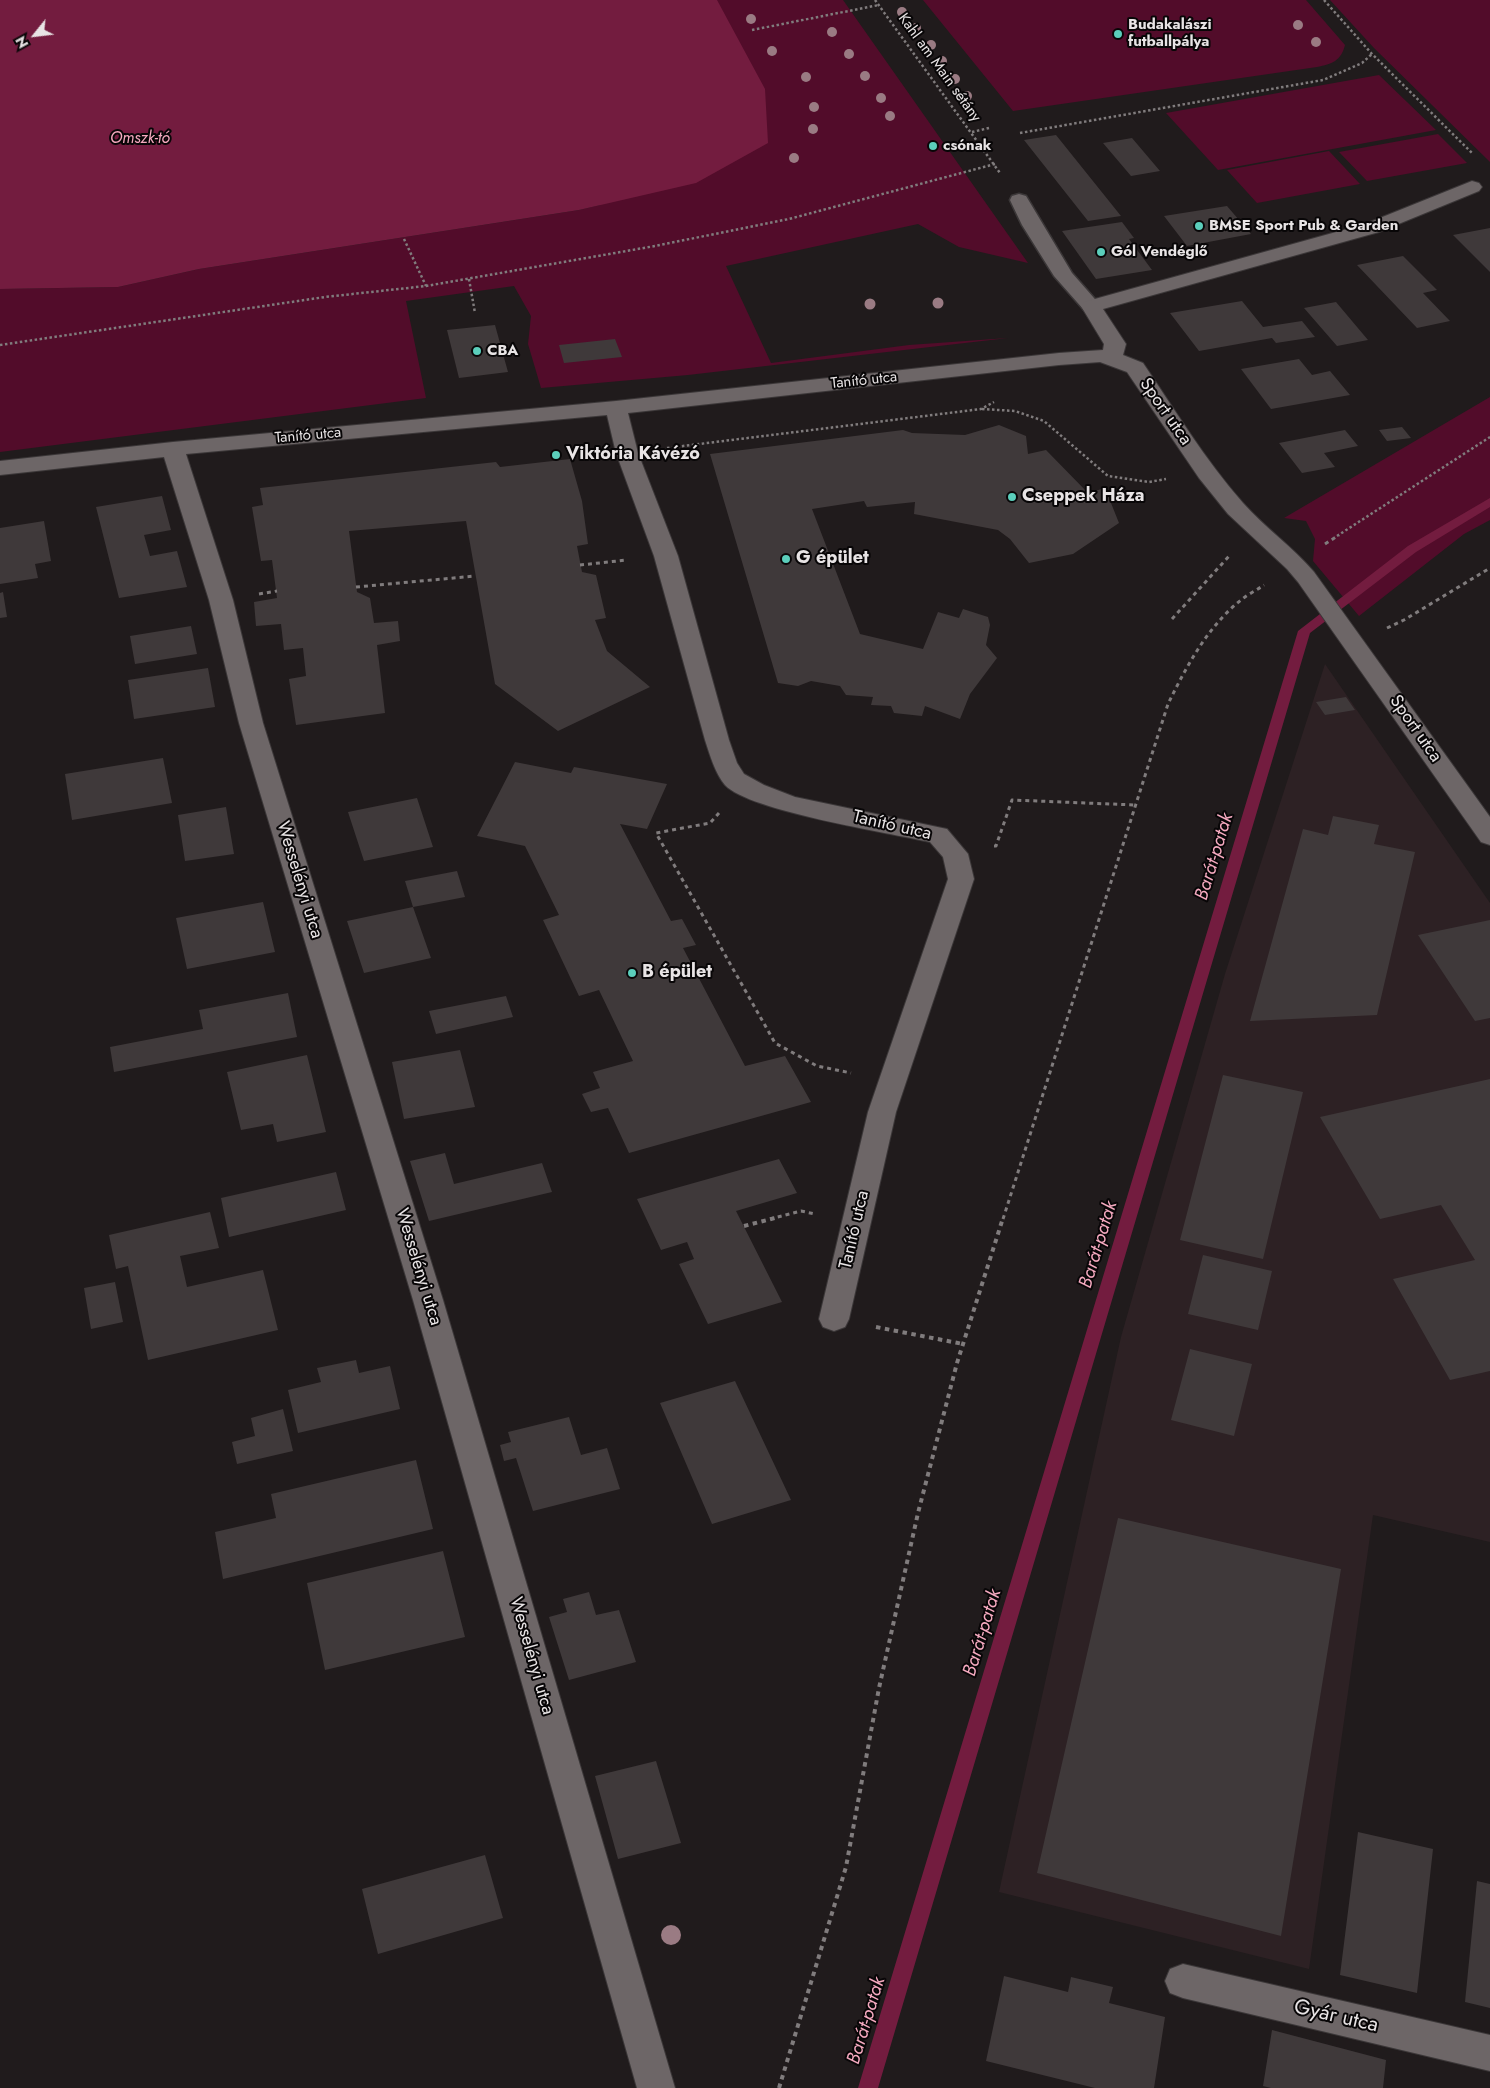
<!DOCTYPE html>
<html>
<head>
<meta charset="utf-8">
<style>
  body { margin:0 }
  #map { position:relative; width:1490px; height:2088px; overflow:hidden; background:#201b1c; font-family:Jost,sans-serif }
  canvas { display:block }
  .north { position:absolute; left:10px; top:10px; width:50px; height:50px; -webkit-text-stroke:4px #080607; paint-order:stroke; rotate:241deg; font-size:14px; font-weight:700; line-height:20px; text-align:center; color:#e8e4e5 }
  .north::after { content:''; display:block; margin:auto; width:18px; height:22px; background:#e8e4e5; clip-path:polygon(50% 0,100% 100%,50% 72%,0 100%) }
</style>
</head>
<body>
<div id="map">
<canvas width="1490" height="2088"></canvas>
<div class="north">N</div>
</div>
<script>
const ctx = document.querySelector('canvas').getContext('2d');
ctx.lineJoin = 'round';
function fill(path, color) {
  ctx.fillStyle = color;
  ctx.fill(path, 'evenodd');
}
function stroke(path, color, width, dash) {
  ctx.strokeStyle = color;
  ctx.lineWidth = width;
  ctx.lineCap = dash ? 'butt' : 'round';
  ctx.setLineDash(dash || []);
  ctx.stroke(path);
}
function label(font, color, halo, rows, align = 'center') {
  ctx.font = font + ' Jost,sans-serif';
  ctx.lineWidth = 4;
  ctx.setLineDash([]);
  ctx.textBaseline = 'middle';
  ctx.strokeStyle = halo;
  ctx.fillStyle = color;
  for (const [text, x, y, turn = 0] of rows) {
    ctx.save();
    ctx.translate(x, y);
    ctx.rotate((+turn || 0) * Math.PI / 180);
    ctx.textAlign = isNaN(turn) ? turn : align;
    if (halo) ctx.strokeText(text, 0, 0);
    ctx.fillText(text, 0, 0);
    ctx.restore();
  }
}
fill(new Path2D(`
  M1325,664L1490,903V1542L1373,1515L1309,1969L999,1892L1121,1337L1225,974Z`), '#2d2124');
fill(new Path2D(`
  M661,0H843L1028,263L959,247L918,224L726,266L771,363L909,345L1008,338L688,375L541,388L528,344L531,316L514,286L406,301L426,398L0,452V289L118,287L199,269L579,210L600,205Z
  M923,0H1306L1345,45C1341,61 1332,64 1317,67L1013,111Z
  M1330,0H1490V162L1374,48Z
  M1379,75L1436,130L1218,170L1166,113Z
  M1438,134L1467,163L1367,181L1339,152Z
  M1329,151L1360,184L1257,203L1227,170Z
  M1490,397V520L1464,534L1359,616L1313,561L1315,539L1306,521L1284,518Z`), '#520c2a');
fill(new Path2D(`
  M0,0H717L765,89L768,143L696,183L579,210L199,269L118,287L0,289Z`), '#731c3f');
fill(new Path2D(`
  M1490,498V507L1416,552L1310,633L878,2088H858L1298,631L1408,546Z`), '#731c3f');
fill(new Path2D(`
  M1056,135L1121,216L1088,221L1024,140Z
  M1132,138L1160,171L1131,176L1103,143Z
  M1227,206L1251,234L1187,246L1164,216Z
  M1122,222L1134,238L1129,239L1152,270L1096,279L1062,231Z
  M1490,228V272L1453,235Z
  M1403,256L1437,290L1423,293L1450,321L1417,328L1357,265Z
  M1242,301L1263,327L1302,321L1315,337L1276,343L1272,338L1199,351L1170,313Z
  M1336,302L1368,340L1337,346L1304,308Z
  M495,325L508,372L459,378L447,330Z
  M615,339L622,357L564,363L559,345Z
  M1299,359L1312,375L1330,371L1350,395L1271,409L1241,369Z
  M999,425L1026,436L1028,454L1046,450L1088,493L1105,488L1119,523L1073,554L1029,563L1010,539L998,530L914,514L915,502L867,507L864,501L812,509L860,634L923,649L938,612L959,618L963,609L988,617L990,625L986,645L997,658L970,694L960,719L925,706L922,716L894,713L891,706L871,705L873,697L846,695L840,686L811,681L798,686L778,683L710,454L903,430L912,433L965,435Z
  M1402,427L1411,438L1387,441L1379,430Z
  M1345,430L1358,446L1324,453L1335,467L1302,473L1279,443Z
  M570,459L582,501L588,544L577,546L582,572L596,575L606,618L595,620L607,651L650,687L558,731L495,684L466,521L349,531L357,592L370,598L374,623L398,621L400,641L377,645L385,713L296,725L289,679L306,676L303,648L284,650L281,624L256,626L254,602L277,598L272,560L261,561L252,507L263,505L260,488L496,462L500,467Z
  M162,496L171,530L144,535L150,556L177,551L187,587L119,598L96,507Z
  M44,521L51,561L35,564L38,578L0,584V528Z
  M3,592L7,617L0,618V593Z
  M191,626L197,654L135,664L130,636Z
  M208,668L215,707L134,719L128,680Z
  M1346,697L1355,710L1325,715L1316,702Z
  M163,758L172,803L72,820L65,774Z
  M515,762L571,773L574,767L667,784L647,829L620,824L671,921L682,919L696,945L683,948L745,1066L785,1056L811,1102L629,1153L608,1108L591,1112L582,1094L600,1088L593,1072L633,1061L599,990L579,996L543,920L559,915L525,846L477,836Z
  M417,798L433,847L364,861L348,812Z
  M226,807L234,854L185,861L178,815Z
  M1333,816L1379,825L1374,844L1415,852L1377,1015L1250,1021L1303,829L1328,835Z
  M457,871L465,897L413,907L431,958L364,973L347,921L413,907L405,881Z
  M263,902L275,952L187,969L176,918Z
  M1490,920V1018L1475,1021L1418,935Z
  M288,993L297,1037L114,1072L110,1047L203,1029L199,1010Z
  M506,996L513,1017L436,1034L429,1011Z
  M460,1050L475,1107L404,1119L392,1062Z
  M307,1055L326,1132L277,1142L273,1124L241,1130L227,1072Z
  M1223,1075L1303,1092L1263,1259L1180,1240Z
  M1490,1079V1371L1450,1380L1393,1279L1475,1260L1441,1205L1380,1219L1320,1117Z
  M445,1153L454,1184L542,1163L552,1192L429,1221L410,1161Z
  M779,1159L797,1193L736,1211L782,1302L708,1324L679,1264L694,1259L687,1242L661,1250L637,1199Z
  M336,1172L346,1210L229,1237L221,1198Z
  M210,1212L219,1248L180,1256L187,1287L263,1270L278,1330L148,1360L128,1266L116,1269L109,1235Z
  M1203,1255L1272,1271L1258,1330L1188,1314Z
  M115,1282L123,1322L91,1329L84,1288Z
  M1190,1349L1252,1364L1234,1436L1171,1420Z
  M356,1360L359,1373L390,1366L400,1409L298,1433L288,1390L321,1382L317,1368Z
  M735,1381L791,1500L712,1524L660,1403Z
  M283,1409L293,1451L237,1464L232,1442L255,1436L251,1418Z
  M569,1417L581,1455L607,1448L620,1489L533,1511L516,1458L504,1461L500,1445L511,1442L508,1432Z
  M416,1460L433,1529L223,1579L215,1532L276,1518L271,1494Z
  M1118,1518L1341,1569L1281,1936L1037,1873Z
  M443,1551L465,1637L325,1670L307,1583Z
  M589,1592L596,1615L619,1610L636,1662L569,1680L549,1617L567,1612L563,1599Z
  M656,1761L681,1843L618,1859L595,1776Z
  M1358,1832L1433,1849L1417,1993L1340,1975Z
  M485,1855L503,1918L378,1954L362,1889Z
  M1477,1881L1490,1884V2008L1465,2002Z
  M1004,1976L1068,1992L1071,1977L1113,1987L1109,2003L1165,2017L1154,2088H1095L986,2061Z
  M1272,2030L1386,2060L1383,2088H1271L1263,2086Z`), '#3f393a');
const service = new Path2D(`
  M1019,194L1026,196L1072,273L1101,306L1098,310L1091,312L1084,310L1054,276L1022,225L1010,200L1012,196Z`);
const minor = new Path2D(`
  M1472,181L1479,183L1482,187L1479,191L1379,232L1103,309L1126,344L1123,355L1143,363C1175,410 1205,460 1243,503C1265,528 1293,547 1314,572L1490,817V845L1481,842L1298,582L1287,569L1228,514L1199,478L1127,372L1100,362L1059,365L628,413L638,453L678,556L729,740L737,763L744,774L764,785L795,797L947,829L968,854L974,879L896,1112L849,1319L845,1327L834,1331L823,1327L819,1319L868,1112L948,879L943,857L930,842C890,833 749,811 725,785C715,773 710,755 705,740L654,556L616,453L607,415L186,454L233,600L263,723L443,1300L675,2088H637L413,1300L239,723L209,600L164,457L0,475V461L173,442L616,401L1059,353L1103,350L1104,344L1081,306L1084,302L1365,224Z
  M1183,1964L1490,2035V2071L1183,1998L1170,1993L1165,1981L1170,1969Z`);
stroke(service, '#3b3738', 3);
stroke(minor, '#3b3738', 2);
stroke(new Path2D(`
  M875,0L1000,173
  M1324,0L1372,54L1473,154
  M752,30L879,5
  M972,132L989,128
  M1020,133L1323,80L1362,63L1372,54
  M404,239L426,286
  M469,279L475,313
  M0,345L325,297L426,286L655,246L789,219L995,164
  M982,409L1015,411L1044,421L1108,476L1149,482L1166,479
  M667,448L981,409L994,402
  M1337,536L1490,437`), '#807c7d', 2.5, [2.5, 2.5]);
stroke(new Path2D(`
  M1325,544L1339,535
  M580,565L627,560
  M356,587L475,576
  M259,594L277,591
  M1172,619L1230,555
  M1387,628L1404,620L1490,568
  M719,813L710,823L656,833L775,1043L817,1066L851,1073
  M994,846H996L1012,800L1135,805
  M770,1219L801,1211L815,1214
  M1003,1219L1168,704C1186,667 1208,626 1241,600C1248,594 1257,590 1264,585`), '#807c7d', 3, [4, 4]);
stroke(new Path2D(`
  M744,1226L775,1218
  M876,1327L963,1344
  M779,2088L846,1867L879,1688L918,1513L957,1363L1003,1218`), '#807c7d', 4, [4.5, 4.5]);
fill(service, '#6d6667');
fill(minor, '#6d6667');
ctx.fillStyle = '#9a7b83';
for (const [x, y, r] of [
  [902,12,5],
  [751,19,5],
  [1298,25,5],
  [916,28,5],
  [832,32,5],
  [1316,42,5],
  [931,45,5],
  [772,51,5],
  [849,54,5],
  [942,61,5],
  [865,76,5],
  [806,77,5],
  [955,79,5],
  [967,96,5],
  [881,98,5],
  [814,107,5],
  [890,116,5],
  [813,129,5],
  [794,158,5],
  [938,303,5.5],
  [870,304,5.5],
  [671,1935,10]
]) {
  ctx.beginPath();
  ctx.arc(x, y, r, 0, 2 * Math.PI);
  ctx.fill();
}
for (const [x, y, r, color] of [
  [1118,34,5,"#5bcebb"],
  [933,146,5,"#5bcebb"],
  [1199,226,5,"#5bcebb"],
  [1101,252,5,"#5bcebb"],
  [477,351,5,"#5bcebb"],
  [556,455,5,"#5bcebb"],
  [1012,497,5,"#5bcebb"],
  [786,559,5,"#5bcebb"],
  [632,973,5,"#5bcebb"]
]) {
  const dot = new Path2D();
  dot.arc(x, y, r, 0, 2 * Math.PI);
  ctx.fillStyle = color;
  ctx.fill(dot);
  stroke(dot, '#080607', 2);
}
label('bold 15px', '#e8e4e5', '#080607', [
  ["Budakalászi",1128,25],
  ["futballpálya",1128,42],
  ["csónak",943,146],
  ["BMSE Sport Pub & Garden",1209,226],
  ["Gól Vendéglő",1111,252],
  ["CBA",487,351]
], 'left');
label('15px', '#e8e4e5', '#080607', [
  ["Kahl am Main sétány",939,68,54],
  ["Tanító utca",864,381,-6],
  ["Tanító utca",308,436,-5]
]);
label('italic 16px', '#f6aac0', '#080607', [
  ["Omszk-tó",140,139]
]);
label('18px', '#e8e4e5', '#080607', [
  ["Sport utca",1165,412,55],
  ["Sport utca",1415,729,55],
  ["Tanító utca",892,826,13],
  ["Wesselényi utca",299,880,73],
  ["Tanító utca",855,1230,-77],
  ["Wesselényi utca",418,1267,73],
  ["Wesselényi utca",531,1656,74]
]);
label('bold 18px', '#e8e4e5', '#080607', [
  ["Viktória Kávézó",566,455],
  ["Cseppek Háza",1022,497],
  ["G épület",796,559],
  ["B épület",642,973]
], 'left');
label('italic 19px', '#f6aac0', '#080607', [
  ["Barát-patak",1215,857,-73],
  ["Barát-patak",1099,1245,-73],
  ["Barát-patak",983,1633,-73],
  ["Barát-patak",867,2021,-73]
]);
label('21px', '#e8e4e5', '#080607', [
  ["Gyár utca",1336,2017,13]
]);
</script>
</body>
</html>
